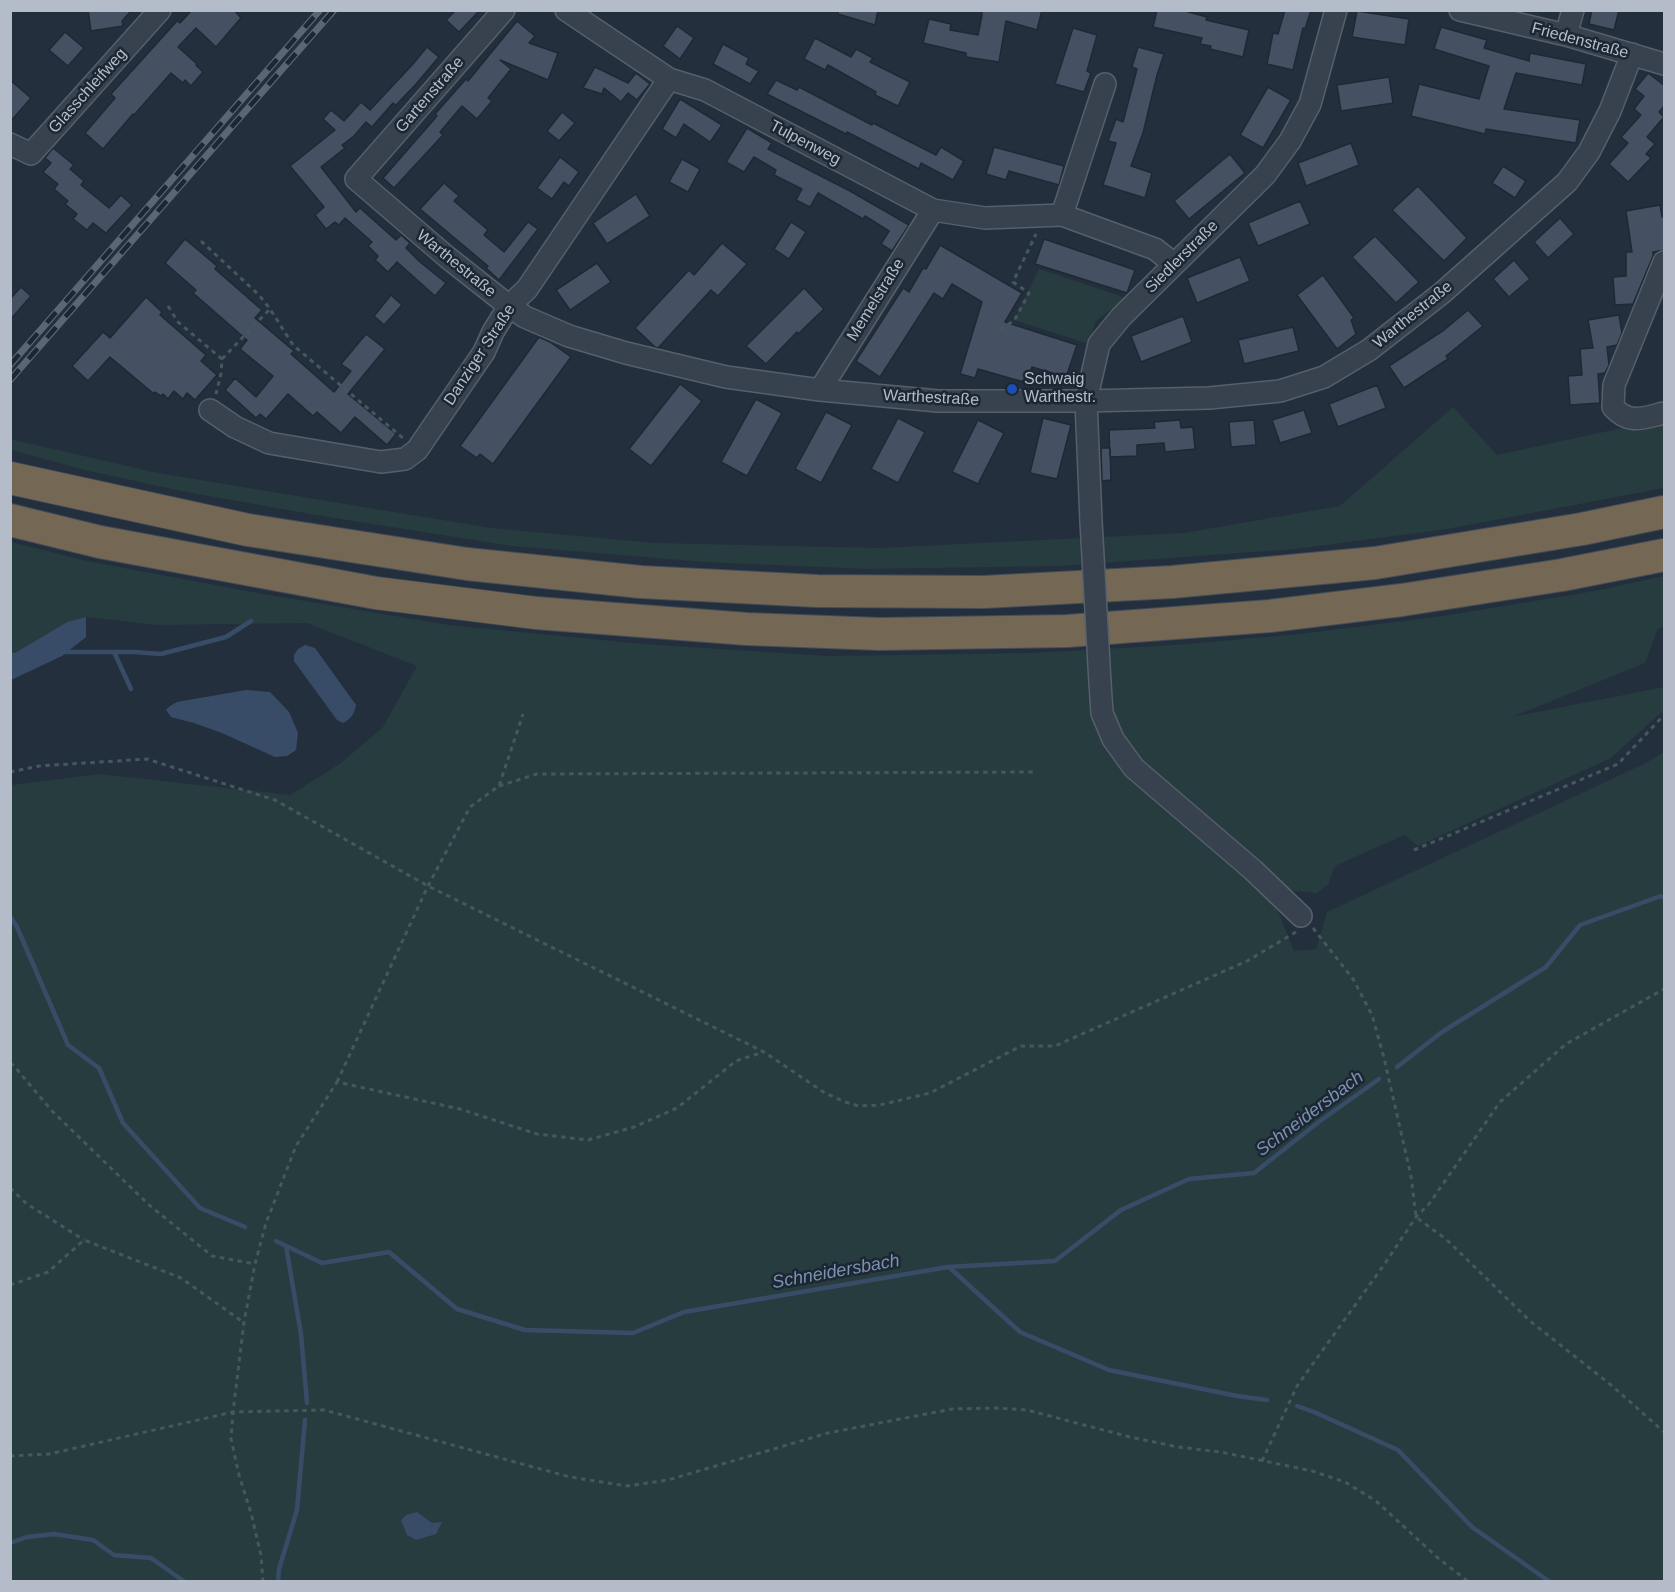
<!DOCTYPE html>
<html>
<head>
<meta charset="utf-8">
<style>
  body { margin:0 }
  #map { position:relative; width:1675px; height:1592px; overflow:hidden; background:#242f3e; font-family:Helvetica,sans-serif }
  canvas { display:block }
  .frame { position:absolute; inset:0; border:12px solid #b4bcc9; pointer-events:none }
</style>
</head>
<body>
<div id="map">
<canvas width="1675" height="1592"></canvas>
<div class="frame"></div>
</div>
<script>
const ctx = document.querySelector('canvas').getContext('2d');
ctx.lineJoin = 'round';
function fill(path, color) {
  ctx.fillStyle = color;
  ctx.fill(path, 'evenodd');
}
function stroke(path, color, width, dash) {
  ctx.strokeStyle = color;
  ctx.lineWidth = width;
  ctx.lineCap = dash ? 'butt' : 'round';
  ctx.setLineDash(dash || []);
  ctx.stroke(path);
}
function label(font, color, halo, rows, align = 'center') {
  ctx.font = font + ' Helvetica,sans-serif';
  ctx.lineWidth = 5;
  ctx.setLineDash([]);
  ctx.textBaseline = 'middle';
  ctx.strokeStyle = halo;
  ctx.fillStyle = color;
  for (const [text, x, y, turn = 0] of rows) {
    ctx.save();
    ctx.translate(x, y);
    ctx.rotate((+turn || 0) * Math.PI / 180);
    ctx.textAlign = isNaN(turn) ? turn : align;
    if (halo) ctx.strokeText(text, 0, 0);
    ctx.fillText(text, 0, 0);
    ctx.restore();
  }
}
fill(new Path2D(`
  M1039,269L1126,298L1095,322L1089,344L1014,320Z
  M1453,407L1497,455L1664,419V488L1447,529L1295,549L1059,566L867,569L704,562L512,546L316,515L181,491L85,470L11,450L10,439L158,473L491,528L655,543L880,548L1184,533L1340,506Z
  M11,542L87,561L252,592L449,625L643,644L828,656L1031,653L1175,645L1300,634L1443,616L1595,591L1664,576V627L1658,629L1645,663L1512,717L1664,687V710L1611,758L1418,846L1404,835L1335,866L1328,885L1317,893L1281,890L1267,897L1278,911L1294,951L1316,949L1327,912L1646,763L1664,752V1581L11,1582V785L100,774L290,795L341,763L383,727L417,666L307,623L158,625L86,617L67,622L15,653H11Z`), '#263c3f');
fill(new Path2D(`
  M86,617V637L62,656L11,680V653H15L67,622Z
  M305,645L315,648L356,705C354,714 352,718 343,723L337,720L294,661V655L298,649Z
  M246,690L270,692L289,712L298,733L296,750L287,756L275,757L222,733L194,723L171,717L166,710L170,706L177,702Z
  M417,1512L432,1523L442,1522L436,1534L416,1540L407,1535L401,1520L406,1515Z`), '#394c67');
stroke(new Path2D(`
  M63,652H135L161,654L226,637L251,621
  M114,652L131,689
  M10,916L17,927L68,1045L99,1068L123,1123L200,1208L245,1227
  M1397,1067L1442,1032L1546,967L1580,925L1661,896L1664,898
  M276,1241L322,1263L389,1252L457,1309L525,1330L633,1333L684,1312L948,1267L1055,1261L1121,1210L1189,1179L1254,1173L1320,1121L1379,1079
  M286,1246L301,1334L307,1403
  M949,1267L1020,1332L1109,1370L1237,1396L1267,1400
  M1297,1406L1314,1412L1398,1450L1472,1527L1550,1582
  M10,1543L27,1537L54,1534L93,1540L114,1555L151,1558L185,1582
  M278,1582L279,1569L297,1510L305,1420`), '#394c67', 4.5);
const building = new Path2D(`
  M88,10H132L122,21L123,26L91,31Z
  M192,10H234L241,18L216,47L196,28L178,47L197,64L196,65L203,72L191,86L185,80L183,83L171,73L134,115L133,114L103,149L85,133L115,98L111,94L177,21L180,23Z
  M456,10H480L459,32L446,20Z
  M838,10H878L875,25L838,14Z
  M982,10H1042L1037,30L1006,21L999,62L966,57V53L923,43L929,19L951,24L950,30L978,35L982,15Z
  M1157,10H1188V12L1207,17L1206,20L1249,30L1243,57L1210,49L1211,46L1200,44L1202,38L1153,27Z
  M1285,10H1311L1305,29L1303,28L1293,70L1267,64L1273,33L1278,34Z
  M1592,10H1619L1614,30L1589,24Z
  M1357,11L1409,19L1405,45L1352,37Z
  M517,21L535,36L529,43L558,53L548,80L500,60L511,69L488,98L492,101L477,119L462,106L440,132L443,135L394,188L383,178L437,116L435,114L466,79L468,81Z
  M677,26L694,38L680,59L663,46Z
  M1441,27L1487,40L1484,48L1529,61L1530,53L1586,64L1582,85L1516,73L1504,109L1580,120L1576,143L1486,129L1485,134L1411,116L1419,84L1479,99L1489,66L1434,49Z
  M1073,28L1097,35L1087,71L1091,73L1084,92L1055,84Z
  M65,32L84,48L68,66L49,50Z
  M815,38L851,57L856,49L873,58L870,62L910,82L898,106L875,95L876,92L828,65L825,70L804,59Z
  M723,44L749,58L746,64L759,71L750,84L713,64Z
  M427,47L439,57L416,84L396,105L393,103L372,127L366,122L354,136L342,145L345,148L321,167L356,212L360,208L396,240L401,235L410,243L406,248L420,262L446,283L435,296L397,262L388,272L375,260L378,256L368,246L372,242L345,218L339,225L335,222L326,229L315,215L324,207L290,166L335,130L323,119L331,110L344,121L361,102L370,110L413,64Z
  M1138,47L1164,54L1157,75L1143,133L1131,166L1152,173L1145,198L1103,185L1116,143L1108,141L1116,119L1123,122L1137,69L1132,67Z
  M595,67L628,83L636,73L650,84L637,100L628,93L621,102L604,88L602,94L583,88Z
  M1648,73L1665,86V105L1659,112L1664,117L1647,137L1655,144L1646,154L1651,158L1628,182L1609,164L1628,143L1621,137L1641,115L1634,109L1644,96L1635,89Z
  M1389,77L1393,103L1341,111L1337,85Z
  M10,80L31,98L10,122Z
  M776,80L797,90L799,87L872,125L873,123L936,155L941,147L964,161L953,180L921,163L919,169L847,132L846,134L767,94Z
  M1268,87L1291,100L1263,148L1240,135Z
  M680,99L722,125L710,142L684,124L676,138L662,129Z
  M562,112L575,123L559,141L547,131Z
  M747,128L772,143L768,149L850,191L909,225L892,251L881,244L889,231L865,216L863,219L818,193L810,207L796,200L802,189L774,175L776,170L754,157L744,172L726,162Z
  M1351,143L1359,165L1306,186L1298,163Z
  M994,147L1064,166L1059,185L1009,171L1006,180L986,174Z
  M53,148L74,165L70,169L84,181L81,185L109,208L121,195L132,205L106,233L93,223L87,230L73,219L77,214L65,204L68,201L54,189L58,184L43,172L51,163L45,158Z
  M1230,154L1245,173L1189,219L1174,201Z
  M560,157L579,172L569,186L564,182L552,199L537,188Z
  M682,159L700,169L688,192L669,182Z
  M1503,166L1526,181L1515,198L1492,183Z
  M444,183L459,196L454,201L488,230L484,235L504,252L528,222L538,229L499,280L486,268L488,266L420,209Z
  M1418,186L1467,238L1444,261L1392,210Z
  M636,194L650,216L607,244L593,223Z
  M1300,201L1310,224L1258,246L1248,223Z
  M1660,205L1662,217H1665V250L1653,252V256L1633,304L1615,305L1613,277L1626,276V252H1632L1626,211Z
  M1560,218L1574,234L1548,258L1534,242Z
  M791,222L806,232L789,259L774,249Z
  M1375,236L1419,282L1396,303L1352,257Z
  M185,239L217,266L215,269L262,310L255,318L294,351L291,354L334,392L351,371L341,364L366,334L385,349L348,394L396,434L387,445L355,417L341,433L317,412L313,416L288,394L266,419L260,414L256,418L225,390L235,378L256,397L273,376L240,349L247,340L193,293L196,290L165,263Z
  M1044,239L1135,270L1127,293L1035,264Z
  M722,243L747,264L718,296L711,290L658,348L655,347L635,328L689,270L694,275Z
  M940,245L1022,293L1005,322L1077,345L1066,377L1032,367L1027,383L978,369L975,378L960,374L982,302L952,284L943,299L934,293L880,377L856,361L903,288L909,292L923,268L926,269Z
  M1240,257L1250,281L1197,303L1187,278Z
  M1514,260L1530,279L1509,297L1493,279Z
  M597,263L611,282L570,310L556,290Z
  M1323,275L1354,318L1351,320L1356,334L1337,349L1297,295Z
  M21,287L31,296L10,320V299Z
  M804,288L824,309L798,334L797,332L766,364L746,346Z
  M391,295L402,305L384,325L374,316Z
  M146,297L162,312L160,315L206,355L201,361L217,375L195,400L187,393L183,399L174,391L168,399L163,394L161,396L155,392L154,394L110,357L88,381L72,366L103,332L110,338Z
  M1468,310L1483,326L1446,356L1448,359L1404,388L1389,366L1444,330Z
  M1619,315L1622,333L1617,345L1607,347L1609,365L1605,373L1598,374L1600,403L1570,405L1568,376L1582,375L1580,349L1593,348L1588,320Z
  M1183,316L1192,342L1141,362L1131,336Z
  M1293,327L1299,351L1244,364L1238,340Z
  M539,337L550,342L571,357L493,464L480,454L477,458L460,446Z
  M680,384L702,401L651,466L629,449Z
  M1377,385L1386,408L1338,427L1329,404Z
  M756,399L782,413L747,476L721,462Z
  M1304,410L1312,433L1280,443L1272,420Z
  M826,412L852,425L821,483L795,469Z
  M898,418L925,432L898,483L871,469Z
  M1043,418L1071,425L1057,479L1030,473Z
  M978,420L1004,433L978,484L952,472Z
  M1180,420L1181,428L1193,427L1195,449L1165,452L1164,443L1137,445V456L1110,457L1109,430L1155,428L1154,422Z
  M1254,420L1256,445L1231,447L1229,422Z
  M1101,448H1110L1111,480L1102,481Z`);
fill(building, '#455162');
stroke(building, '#1f2835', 1.5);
const minor = new Path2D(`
  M504,10L356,179L447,257L509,306L525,317L569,336L626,353L726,377L820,390L938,401H1086L1209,398L1280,391L1324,377L1369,350L1442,293L1567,182L1589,152L1610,111L1632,54
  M566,10L669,79L705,90L933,210L985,218L1062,215L1155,249L1174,264
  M1460,10L1566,35L1664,64
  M1566,35L1573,10
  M10,144L31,154L160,10
  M1062,215L1105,84
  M1664,262L1614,385L1613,407C1629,425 1643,418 1664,413
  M820,390L933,210
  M210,410L235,427L269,443L381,462L405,459L417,450L484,352L493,332L509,306L527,289L669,79
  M1091,521L1086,401L1099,344L1121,317L1265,175L1290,141L1310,104L1336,10
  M1100,683L1102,713L1113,739L1134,768L1253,870L1301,916`);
const highway = new Path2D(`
  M10,478L248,530L467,564L641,582L817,591L984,592L1172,582L1375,563L1582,529L1664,512
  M10,520L100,542L376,593L536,613L747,629L880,634L1067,631L1270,616L1402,600L1562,575L1664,555`);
stroke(minor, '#565f6c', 24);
stroke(highway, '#434c59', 34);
stroke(new Path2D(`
  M201,241L259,295L270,309L293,345L404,439
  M168,306L178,322L222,359L221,374L216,394
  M1000,329L1014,321L1029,293L1013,282L1036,234
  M222,359L270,309
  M10,772L39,766L147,759L275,800L428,886L764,1052L825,1093L845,1102L859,1106L880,1105L930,1093L1021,1046H1055L1247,961L1296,932
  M499,786L537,774L1037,772
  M1414,850L1618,764L1664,715
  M1313,928L1353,979L1372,1015L1384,1058L1411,1176L1416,1217L1447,1240L1530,1321L1611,1385L1664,1432
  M10,1063L14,1066L52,1111L148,1204L212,1256L255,1264
  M337,1082L428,886L470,807L499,786L523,714
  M10,1188L27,1204L84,1240
  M10,1285L48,1272L84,1240L181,1278L243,1322
  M10,1456L49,1454L233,1412L324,1410L570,1477L627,1486L668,1480L828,1433L952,1409L995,1408L1027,1410L1130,1437L1178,1447L1221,1452L1312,1471L1345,1482L1376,1501L1438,1558L1469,1582
  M1262,1461L1297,1386L1386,1262L1416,1217L1429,1204L1500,1102L1566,1044L1664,989
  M263,1582L261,1555L251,1513L239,1475L231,1439L233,1412L244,1322L255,1264L266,1223L296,1146L337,1082L460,1109L537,1134L588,1140L634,1127L677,1108L736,1061L764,1052`), '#44595c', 3, [4.5, 4.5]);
stroke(minor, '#38414e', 21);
stroke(highway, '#746855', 32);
const rail = new Path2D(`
  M10,365L320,10
  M10,380L334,10`);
stroke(rail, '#5a6575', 7);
stroke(rail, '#1d2633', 4.5, [14]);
const minorBridge = new Path2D(`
  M1091,521L1100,683`);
stroke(minorBridge, '#565f6c', 24, []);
stroke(minorBridge, '#38414e', 21);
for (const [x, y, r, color] of [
  [1012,389,6,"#1a4fb4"]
]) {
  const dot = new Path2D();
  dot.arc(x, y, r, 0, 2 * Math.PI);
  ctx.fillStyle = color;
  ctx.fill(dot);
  stroke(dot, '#1d2633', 2);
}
label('16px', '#b4bcc9', '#1d2633', [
  ["Friedenstraße",1580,41,15],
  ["Glasschleifweg",88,91,-48],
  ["Gartenstraße",430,95,-49],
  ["Tulpenweg",805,143,28],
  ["Siedlerstraße",1182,257,-45],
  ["Warthestraße",456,264,39],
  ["Memelstraße",876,300,-58],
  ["Warthestraße",1413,315,-39],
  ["Danziger Straße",480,355,-57],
  ["Warthestraße",931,398,3]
]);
label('16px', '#b4bcc9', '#1d2633', [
  ["Schwaig",1024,380],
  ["Warthestr.",1024,398]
], 'left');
label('italic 18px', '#7c92b1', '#1d2633', [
  ["Schneidersbach",1310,1114,-37],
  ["Schneidersbach",836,1272,-10]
]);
</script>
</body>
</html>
